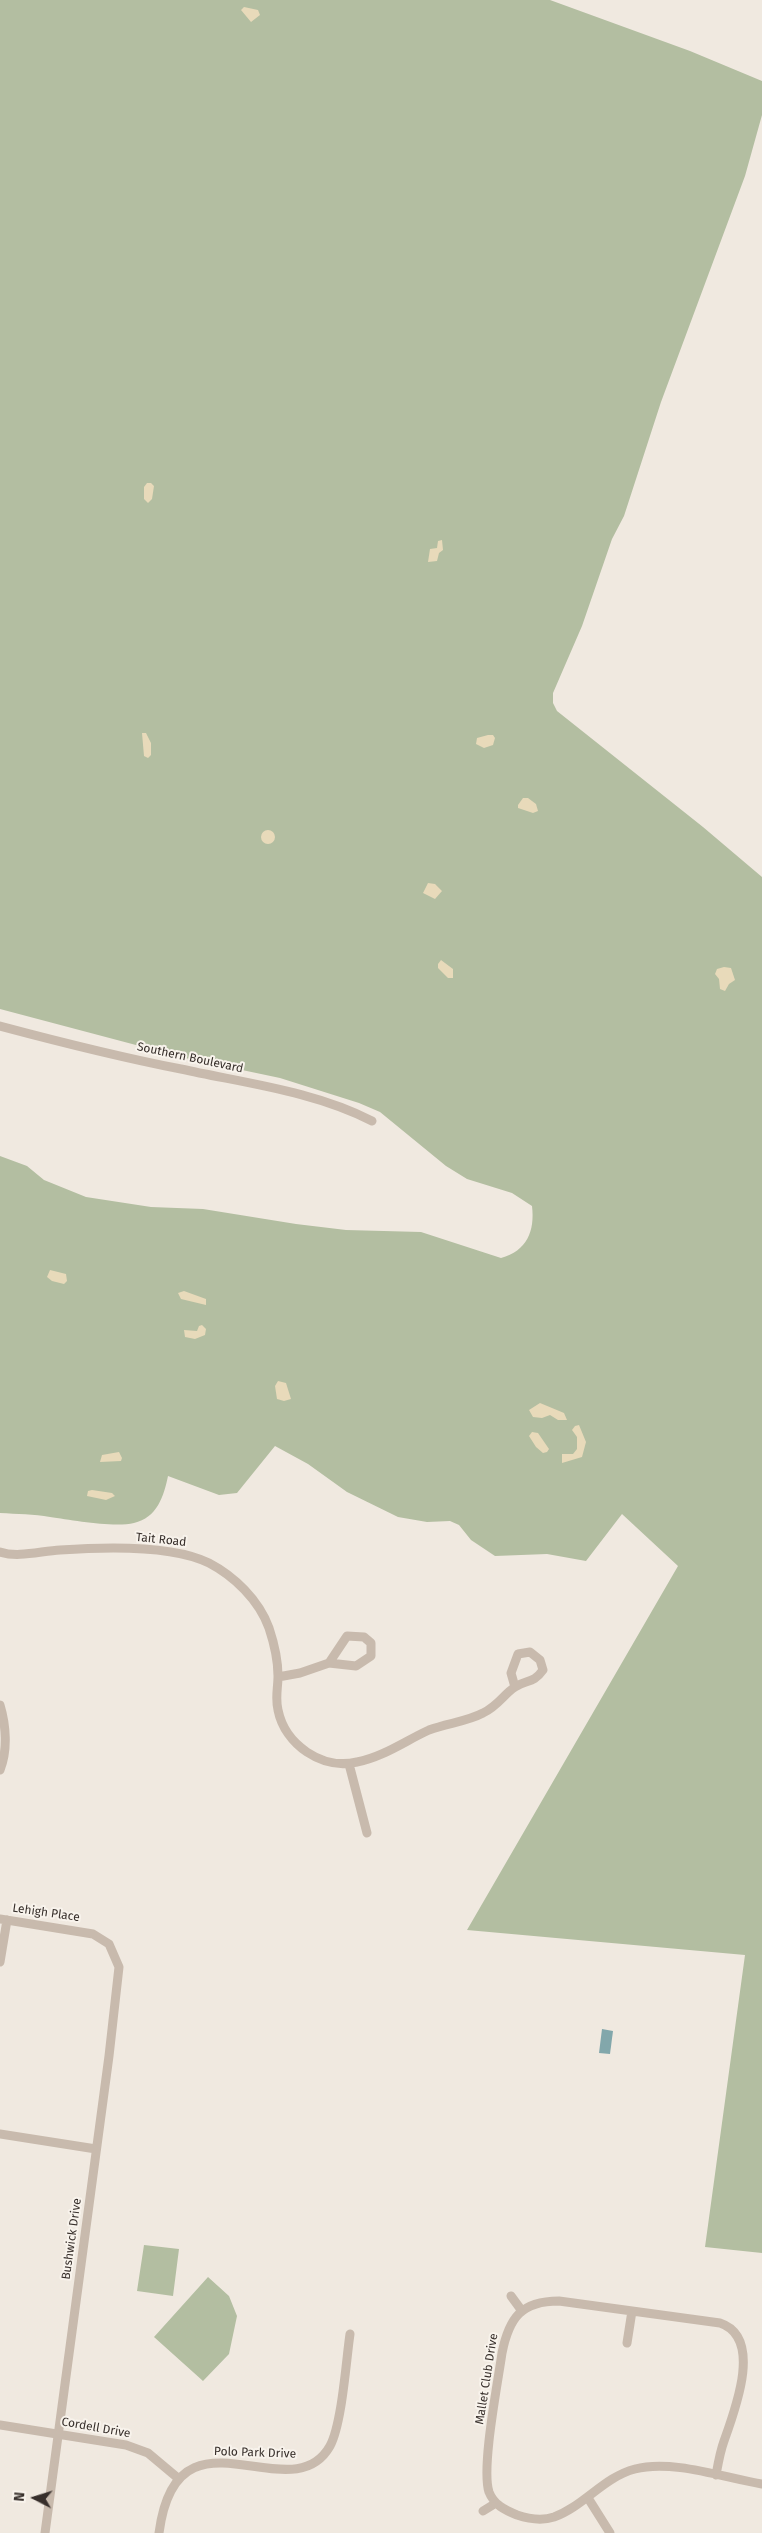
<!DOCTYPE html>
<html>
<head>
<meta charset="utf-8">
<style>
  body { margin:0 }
  #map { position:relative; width:762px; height:2533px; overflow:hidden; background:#f0e9e0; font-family:"Fira Sans",sans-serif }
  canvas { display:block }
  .north { position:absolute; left:10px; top:2473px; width:50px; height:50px; -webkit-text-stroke:4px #f8f3ec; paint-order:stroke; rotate:275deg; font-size:14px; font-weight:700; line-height:20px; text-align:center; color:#372f2b }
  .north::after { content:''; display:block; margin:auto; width:18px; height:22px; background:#372f2b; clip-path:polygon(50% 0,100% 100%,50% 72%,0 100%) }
</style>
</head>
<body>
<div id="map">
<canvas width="762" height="2533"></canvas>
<div class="north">N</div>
</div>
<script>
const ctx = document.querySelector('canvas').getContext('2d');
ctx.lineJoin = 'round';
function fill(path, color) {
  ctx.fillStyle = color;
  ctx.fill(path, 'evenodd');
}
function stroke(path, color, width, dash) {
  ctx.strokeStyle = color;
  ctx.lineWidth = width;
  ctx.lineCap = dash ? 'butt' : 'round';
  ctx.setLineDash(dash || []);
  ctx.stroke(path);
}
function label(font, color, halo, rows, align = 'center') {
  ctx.font = font + ' "Fira Sans",sans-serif';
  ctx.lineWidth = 4;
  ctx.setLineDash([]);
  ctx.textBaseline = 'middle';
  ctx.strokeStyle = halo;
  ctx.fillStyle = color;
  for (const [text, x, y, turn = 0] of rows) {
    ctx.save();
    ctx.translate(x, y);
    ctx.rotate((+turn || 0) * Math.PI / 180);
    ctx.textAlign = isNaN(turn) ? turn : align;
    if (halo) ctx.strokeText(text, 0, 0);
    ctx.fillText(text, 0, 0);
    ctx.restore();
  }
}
fill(new Path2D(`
  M0,0H550L690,51L762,81V115L745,176L661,402L624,516L612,539L582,626L553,693V703L557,711L703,827L762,877V2253L705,2247L745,1955L467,1930L678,1566L622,1514L586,1561L547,1554L495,1556L471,1540L459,1525L450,1521L427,1522L398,1517L347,1492L308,1464L275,1446L237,1493L219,1495L168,1476C164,1496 157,1518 134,1523C114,1528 72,1520 50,1517C34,1514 17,1514 0,1513V1156L27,1166L44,1180L86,1197L151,1207L203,1209L296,1224L346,1230L421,1232L501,1258C527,1251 535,1231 532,1206L512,1193L467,1179L446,1166L380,1112L359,1103L280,1078L185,1058L0,1009Z
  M144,2245L179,2249L173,2296L137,2291Z
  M208,2277L229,2296L237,2316L229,2354L203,2381L154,2337Z`), '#b3bea1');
fill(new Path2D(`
  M244,7L258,10L260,15L251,22L241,10Z
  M147,483H151L154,486L152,499L148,503L144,499V487Z
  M442,540L443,550L439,553L437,561L428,562L430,549L437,548L438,541Z
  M142,733H146L151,743V755L148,758L144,756Z
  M488,735H493L495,738L493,745L484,748L476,744L477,738Z
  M523,798H528L536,804L538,811L533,813L518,808V805Z
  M261 837a7 7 0 1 1 14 0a7 7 0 1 1-14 0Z
  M428,883L435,884L442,891L435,899L423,893Z
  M441,960L453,969V978H448L438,968V964Z
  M724,967L731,968L735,980L729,984L725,991L720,989L719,979L715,974L717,969Z
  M50,1270L66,1274L67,1281L64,1284L52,1281L47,1277Z
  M184,1291L206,1299V1305L181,1299L178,1293Z
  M202,1325L206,1329L205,1335L195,1339L185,1337L184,1330L197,1331L199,1326Z
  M278,1381L286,1383L291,1399L284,1401L277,1399L275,1386Z
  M540,1403L564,1413L567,1420H558L550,1415L542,1418L533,1417L529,1410Z
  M579,1425L586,1442L582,1457L562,1463V1454H573L577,1449V1437L572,1430L575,1426Z
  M532,1432L538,1433L549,1449L547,1452L543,1453L536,1447L529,1436Z
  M119,1452L122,1458L121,1461L100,1462L102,1455Z
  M92,1490L112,1493L115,1496L106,1500L87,1496L88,1491Z`), '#e8daba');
fill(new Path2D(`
  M602,2029L613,2031L610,2054L599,2053Z`), '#82a7ab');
stroke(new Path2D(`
  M0,1026C60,1042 120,1057 181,1069C244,1083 314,1091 372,1121
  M0,1552C18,1558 41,1551 60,1550C102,1547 171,1544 209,1563C234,1576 259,1600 269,1628C274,1643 278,1660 278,1676C278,1688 275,1698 278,1710C285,1745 322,1770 357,1762C383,1757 405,1741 429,1730C447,1723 466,1722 483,1713C498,1706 504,1694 515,1687C527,1679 533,1684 543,1670L540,1660L530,1652L518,1654L511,1673L515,1687
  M278,1677L300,1673L329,1663L356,1666L371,1656V1643L364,1637L347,1636L329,1663
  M0,1705C6,1725 8,1750 0,1770
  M349,1764L367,1833
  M0,1919L93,1934L109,1944L119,1967L109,2056L45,2533
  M0,1962L7,1920
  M0,2134L96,2149
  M511,2296L522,2311
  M627,2343L632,2311
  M0,2425L126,2445L148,2453L179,2479
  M716,2475C718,2464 720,2452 724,2441C737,2405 762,2337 720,2323L559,2301C521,2301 509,2318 502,2353C498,2382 481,2468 489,2492C494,2505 505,2510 517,2515C529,2519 542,2521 554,2517C584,2506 604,2477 635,2469C672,2459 725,2478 762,2484
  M588,2498L610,2533
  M483,2511L496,2503
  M159,2533C177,2396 291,2515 330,2446C342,2424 346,2361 350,2334`), '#c8baad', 9);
label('12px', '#372f2b', '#f8f3ec', [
  ["Southern Boulevard",190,1058,12],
  ["Tait Road",161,1540,6],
  ["Lehigh Place",46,1913,8],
  ["Bushwick Drive",72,2239,-82],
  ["Mallet Club Drive",487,2379,-81],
  ["Cordell Drive",96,2428,10],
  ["Polo Park Drive",255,2453,2]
]);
</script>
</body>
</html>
